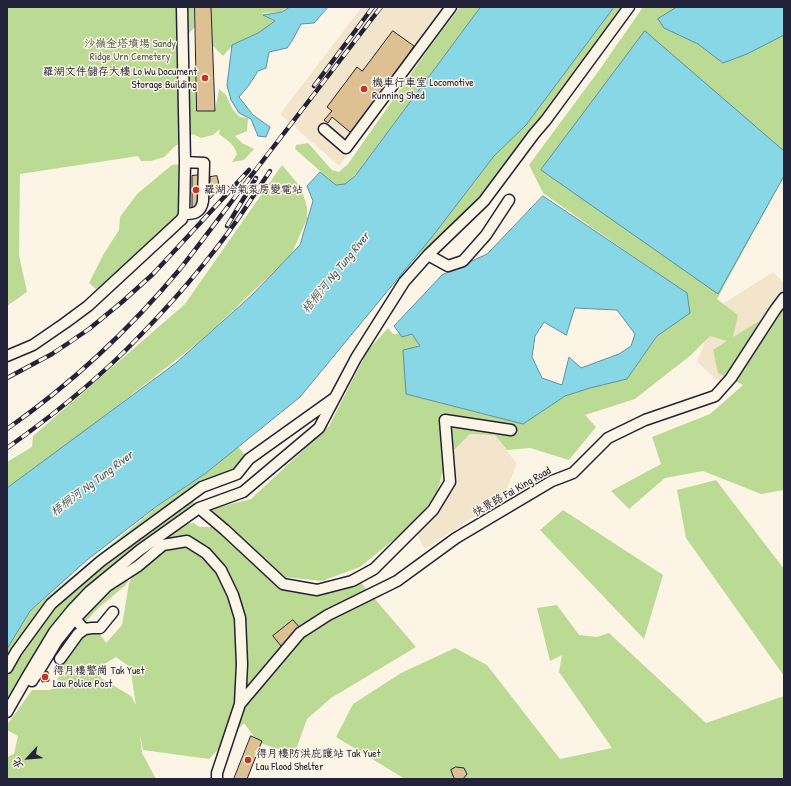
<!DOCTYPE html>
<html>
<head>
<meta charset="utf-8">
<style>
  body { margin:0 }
  #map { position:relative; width:791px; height:786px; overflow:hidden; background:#fcf5e5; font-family:"Patrick Hand","LXGW WenKai TC",sans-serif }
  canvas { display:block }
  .frame { position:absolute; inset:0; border:8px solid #22223b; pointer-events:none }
  .north { position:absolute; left:8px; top:738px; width:40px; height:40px; -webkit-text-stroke:3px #fcf5e5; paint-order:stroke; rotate:244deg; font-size:11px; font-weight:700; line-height:16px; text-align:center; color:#22223b }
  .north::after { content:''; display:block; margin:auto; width:14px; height:18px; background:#22223b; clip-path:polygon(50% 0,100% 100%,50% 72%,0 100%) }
</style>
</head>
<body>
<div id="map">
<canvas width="791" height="786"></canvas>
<div class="frame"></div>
<div class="north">北</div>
</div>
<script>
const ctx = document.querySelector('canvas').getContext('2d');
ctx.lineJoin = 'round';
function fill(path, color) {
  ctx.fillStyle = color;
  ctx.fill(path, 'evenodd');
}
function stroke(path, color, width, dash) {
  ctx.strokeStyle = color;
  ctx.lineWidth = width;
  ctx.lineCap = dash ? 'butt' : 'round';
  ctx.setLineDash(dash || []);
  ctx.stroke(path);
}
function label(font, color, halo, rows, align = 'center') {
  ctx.font = font + ' "Patrick Hand","LXGW WenKai TC",sans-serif';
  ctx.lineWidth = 3;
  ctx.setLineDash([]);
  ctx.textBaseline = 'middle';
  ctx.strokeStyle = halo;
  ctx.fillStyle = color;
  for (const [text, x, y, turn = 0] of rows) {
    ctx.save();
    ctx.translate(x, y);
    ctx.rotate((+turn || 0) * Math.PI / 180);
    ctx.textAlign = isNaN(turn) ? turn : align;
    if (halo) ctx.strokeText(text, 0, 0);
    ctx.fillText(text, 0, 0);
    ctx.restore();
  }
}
fill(new Path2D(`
  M362,7H458L339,166L280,114Z
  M773,272L784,283V311L728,390L697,362L718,307Z
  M470,434L495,435L517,464L503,498L425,549L412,525L437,494L446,458Z`), '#f3e5cc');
fill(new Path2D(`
  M7,7H195V27L184,38L183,72L196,75L197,111H215L219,89L226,95L233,110L240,117L248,118L247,131L235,136L242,143L254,149L244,160L232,162L237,154C233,143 228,141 219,134L220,129L213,135L201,138L193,134L174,147L164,157L151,161H141L138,156L20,174L19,255L27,292L7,306Z
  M211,7H288L282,12L262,13L276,23L231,47L223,56L213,46Z
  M460,7H481L356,174L345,184L336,185L295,149L296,145L308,143L332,170L339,172L348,164L429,48Z
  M614,7H631L481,197L414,259L494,156L526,125Z
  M643,7H784V176L717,299L738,315L733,337L784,306V370L783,371L784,374V490L761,494L703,471L665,478L629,509L611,491L661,464L652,437L710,414L743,385L718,373L713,350L727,341L710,336L691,355L635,399L585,415L596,427L569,460L530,448L507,450L495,435L470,434L446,458L437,494L412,525L360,567L322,581L285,577L211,509L251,499L329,426L368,350L388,328L393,334H412L420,346L406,394L523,424L565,396L590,388L627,379L687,294L543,193L529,165L600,69Z
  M180,164L179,210L176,217L169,223L172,230L118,279L96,289L89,283L103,255L119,230L120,217L137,194L172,165Z
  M282,165L293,178L301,188L307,207V219L291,255L204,338L98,421L7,488V462L32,447L33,436L185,304Z
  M238,447L248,458L237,474L191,496L195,505L46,636L39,647L7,706V649L30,611L162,503L210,470Z
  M716,480L784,569V676L686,538L677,490Z
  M563,510L663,575L644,639L540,530Z
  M193,523L200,527H222L286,585L322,589L357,578L416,647L331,698L307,719L294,755L258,742L244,723L209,759L143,750L140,734L142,753L156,779H7V757L14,754L18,736L7,730V725L32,690H48L61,687L57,680L62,672L63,659L76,640L89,631L100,634L106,643L122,625L129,583L135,572L130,560L172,527ZM116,657L130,667L136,705L131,696L101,678L98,668Z
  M130,576L126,585L96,610L84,624L79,619C95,604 110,588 130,576Z
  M557,605L579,635L597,637L609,633L706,723L784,696V779H405L336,737L353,704L401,673L455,648L487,665L560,759L612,748L559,672L562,655L550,661L537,608Z
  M72,626L78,627L56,661L54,659L55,653Z`), '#bbdb94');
const water = new Path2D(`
  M290,7H328L314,23L301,24L292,41L287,48L269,52L266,68L258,71L249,85L239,97L253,115L270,127L266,137L258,136L251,119L239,113L231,100L227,85L232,45L258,33L275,21L263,15L282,12Z
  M481,7H614L526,125L494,156L432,237L300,397L206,473L157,506L87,560L30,611L7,649V488L176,363L252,295L300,245L313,201L307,186L320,172L336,185L345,184L355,176Z
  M677,7H784V35L747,54L723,63L698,44L664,28L658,19Z
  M645,31L784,151V176L718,294L541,170Z
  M543,196L687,293L690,313L657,336L627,379L590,388L565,396L523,424L406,394L403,350L420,346L412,334L402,337L394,326L442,275L487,254ZM575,308L617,310L635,334L631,346L619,354L581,368L569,357L562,385L542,378L532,357L535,336L544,322L566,335Z`);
fill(water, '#88d7e6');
stroke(water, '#5f8fa2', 1);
const building = new Path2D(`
  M195,7H211L215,111H197Z
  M393,31L414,46L356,130L354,128L350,132L332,117L328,123L324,120L332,111L327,107L357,67L362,71Z
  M200,175L199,204L196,208H192V176Z
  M217,176L220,188L210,199L206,198V183L210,182V177Z
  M293,620L301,629L281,646L273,636Z
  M48,672L49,681L42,682L40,673Z
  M251,736L262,741L247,779H234Z
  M456,767L464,768L467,774L463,779H455L453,776L451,770Z`);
fill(building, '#dec192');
stroke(building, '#22223b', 1);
const minor = new Path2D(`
  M324,129L346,148L451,7
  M184,214C194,214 201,213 203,201L204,163L185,162
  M428,255L484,201L534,134L546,120L629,7
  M7,356L33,345L65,323L88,306L182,219L184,214L185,162L182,7
  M199,508L225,530L283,584L317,590L352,581L374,569L433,510L450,482L445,420L511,430
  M75,618L81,626L85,629L92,628H100L113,612
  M60,659L78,634L85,629
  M7,668L16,652L51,604L101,561L202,487L237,474L249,459L333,399
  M28,678L32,681L42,666L57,641L73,621L107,586L138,566L163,545L187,541L206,553L221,570L233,595L240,618L242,664L240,704L217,773V779
  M240,704L300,633L328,615L397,581L456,538L552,481L573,473L608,438L645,420L715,396L731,378L775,310L784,298
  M7,712L27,677L54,632L72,610L90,591L140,550L199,508L243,492L319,428L356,358L404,282L428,255L448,266L463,261L486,235L509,200`);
stroke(minor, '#22223b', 13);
stroke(minor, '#fcf5e5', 10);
const rail = new Path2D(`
  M314,86L373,7
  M227,226L256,178
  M7,378L52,354L70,342L89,329L122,302L153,274L167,259L249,170
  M7,429C71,384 130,329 180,269C203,240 225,210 248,180C292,122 337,65 381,7
  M7,448C48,419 88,387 124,352C166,310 206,265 240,216C250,201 260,186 270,171`);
stroke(rail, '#22223b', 4.5);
stroke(rail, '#fcf5e5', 3, [9]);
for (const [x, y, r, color] of [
  [205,78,4,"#c8321e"],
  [364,89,4,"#c8321e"],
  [196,190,4,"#c8321e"],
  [45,677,4,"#c8321e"],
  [248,760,4,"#c8321e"]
]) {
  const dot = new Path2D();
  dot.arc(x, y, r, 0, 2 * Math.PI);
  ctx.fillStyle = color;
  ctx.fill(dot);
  stroke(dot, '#fcf5e5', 1.5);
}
label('11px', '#505a56', '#fcf5e5', [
  ["沙嶺金塔墳場 Sandy",130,44],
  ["Ridge Urn Cemetery",130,57]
]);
label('11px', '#22223b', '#fcf5e5', [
  ["羅湖文件儲存大樓 Lo Wu Document",197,72,"right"],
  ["Storage Building",197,85,"right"],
  ["機車行車室 Locomotive",372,83],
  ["Running Shed",372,96],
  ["羅湖冷氣泵房變電站",204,190],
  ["得月樓警崗 Tak Yuet",53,671],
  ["Lau Police Post",53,684],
  ["得月樓防洪庇護站 Tak Yuet",256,754],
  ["Lau Flood Shelter",256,767]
], 'left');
label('11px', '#22223b', '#fcf5e5', [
  ["快景路 Fai King Road",512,492,-30]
]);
label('italic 12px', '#41586e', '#fcf5e5', [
  ["梧桐河 Ng Tung River",336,273,-51],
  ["梧桐河 Ng Tung River",92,484,-37]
]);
</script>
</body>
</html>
